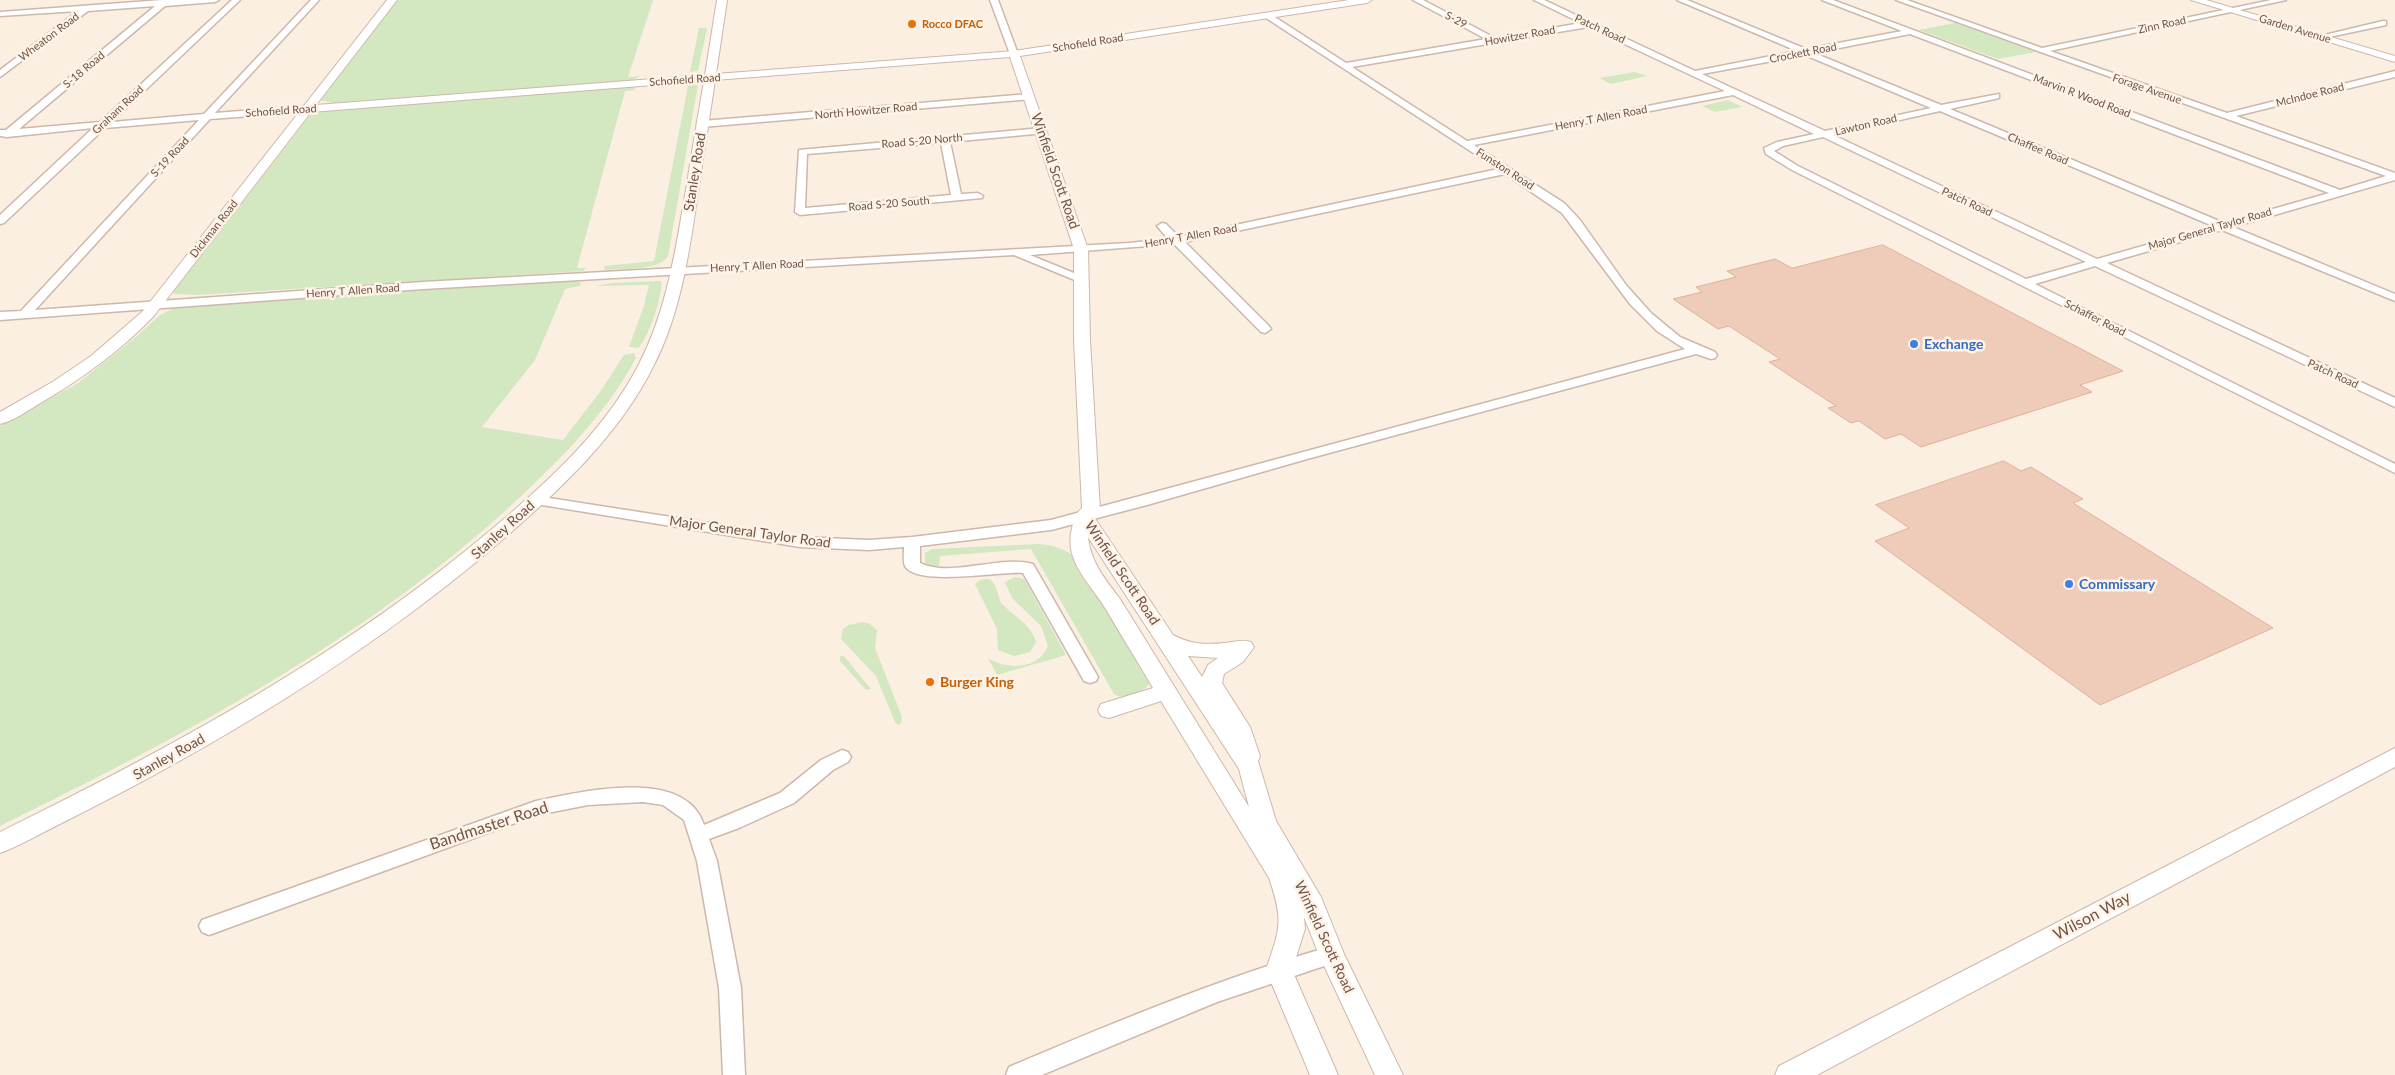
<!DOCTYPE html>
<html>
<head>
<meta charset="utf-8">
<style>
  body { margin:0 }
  canvas { display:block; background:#fbefe1 }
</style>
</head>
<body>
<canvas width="2395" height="1075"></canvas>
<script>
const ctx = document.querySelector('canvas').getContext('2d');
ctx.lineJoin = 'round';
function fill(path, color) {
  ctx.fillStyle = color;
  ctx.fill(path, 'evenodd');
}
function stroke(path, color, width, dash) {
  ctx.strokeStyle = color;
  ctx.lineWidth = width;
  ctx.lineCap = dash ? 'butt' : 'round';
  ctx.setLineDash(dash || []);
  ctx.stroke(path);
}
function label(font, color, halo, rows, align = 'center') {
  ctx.font = font + ' Lato,sans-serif';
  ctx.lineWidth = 5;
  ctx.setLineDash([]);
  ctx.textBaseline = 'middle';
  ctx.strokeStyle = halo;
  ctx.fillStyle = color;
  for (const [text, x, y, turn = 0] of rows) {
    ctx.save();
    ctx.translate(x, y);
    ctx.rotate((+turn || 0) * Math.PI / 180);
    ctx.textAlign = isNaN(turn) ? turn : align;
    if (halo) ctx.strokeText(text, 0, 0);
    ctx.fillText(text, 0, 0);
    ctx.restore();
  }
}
fill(new Path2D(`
  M396,0H653L628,77L640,76L634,80L333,103L320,100Z
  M1955,23L2036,52L1998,59L1919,30Z
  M699,28H707L698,71L690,72Z
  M1635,72L1647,76L1611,84L1599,78Z
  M688,82L698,85L668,256C660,271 620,269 605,270L604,266L654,261L688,86L679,84L648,85Z
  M634,86L635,90L625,91L577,268H586L583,271L197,295L174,294V291L311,114L324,110Z
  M1728,100L1742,107L1715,112L1702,106Z
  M574,280L581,283L580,286L565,289L535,360L482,427L563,440L600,392L624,355L634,353L636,358C607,412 563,457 518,499C368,639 183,736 0,826V426L78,383L136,337L160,315L176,307Z
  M661,281C664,292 648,340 638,348L629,347L644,306L649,285L596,286L612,283Z
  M1039,544C1052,545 1067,549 1077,559L1150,683C1142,694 1126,701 1114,694L1031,549L940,556L939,566L930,567L925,565V553L932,549Z
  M1015,577L1024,579L1066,655L997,675L988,658C1007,670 1038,670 1048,646L1041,626L1012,598L1005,582Z
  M988,579C999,583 996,597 1003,605C1016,618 1031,624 1036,642L1030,652L1014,656L998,650L997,629L975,584L980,580Z
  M862,622L870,624L877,630L875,648L902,717L901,724L898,725L895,722L876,676L841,639L843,629L849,625Z
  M840,656H844L871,689L866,690L840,661Z`), '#d3e7c0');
const building = new Path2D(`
  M1883,245L2123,371L2080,385L2092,392L1921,447L1901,434L1885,439L1859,421L1851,423L1828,408L1836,406L1769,362L1780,359L1729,326L1718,329L1673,299L1702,292L1696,287L1736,277L1727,271L1775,259L1792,268Z
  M2004,461L2021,471L2031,467L2083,499L2073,503L2273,628L2100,705L1875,541L1909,528L1876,505Z`);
fill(building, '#efcbba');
stroke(building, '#e1b09b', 1);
const minor = new Path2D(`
  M162,0H219L215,2L165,6L19,129L100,122L232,0H240L112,122L204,114L311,0H319L215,113L307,106L311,109L307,112L210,119L35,310L423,282L1129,243L1168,239L1157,226L1162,223L1166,224L1179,237L1498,169L1263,16L1270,14L1346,63L1486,39L1413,0H1423L1495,38L1581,23L1534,0H1544L1695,71L1797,51L1677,0H1687L1806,49L1902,31L1822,0H1833L2340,190L2386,176L1896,0H1907L2042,48L2271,0H2286L2050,51L2227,113L2395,71V77L2236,116L2395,173V180L2233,227L2395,294V301L2222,230L2107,263L2395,398V407L2095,266L2035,284L2395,464V473L1792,170L1766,154L1764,148L1777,142L1814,134L1733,95L1474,145L1564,203L1580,220L1626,285L1651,313L1680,337L1715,352L1717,355L1715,358L1711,359L1696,354L1307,459L1147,505L1051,530L920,546V563C952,578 998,555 1033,564L1098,677L1096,681L1090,683L1084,681L1023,573C1001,571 917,587 905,566C903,562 904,553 904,547L869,550L800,547L536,504L529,500L536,496L800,537L869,540L912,537L1051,520L1685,349L1657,331L1630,304L1562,213L1505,174L1185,242L1269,326L1271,329L1265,333L1261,332L1174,244L1030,255L1086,278L1088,280L1082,283L1014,255L423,289L0,320V312L21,311L199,120L105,128L4,223L0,224V215L93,128L7,137L0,136V130H6L155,6L88,11L0,77V70L78,11L0,16V12ZM1588,27L1725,91L1467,141L1352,67ZM1910,34L2329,193L2224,223L1950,109L1999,98V94L1941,105L1814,53ZM1805,55L1931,108L1825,131L1702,74ZM1940,111L2213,226L2097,259L1833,135ZM1823,137L2086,262L2026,279L1798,166L1774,151L1783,146Z
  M990,0H998L1018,54L1017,56L1010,54Z
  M2383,21H2386V25L2320,39L2316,37Z
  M1029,94L1032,95V99L702,127L697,124L702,121Z
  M1042,128L1045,129V133L950,142L961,194L978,193L983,196L982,198L800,215L795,212L799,150ZM941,143L951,195L805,208L807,154Z
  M842,750L848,752L851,757L848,762L833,770L794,803L739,828L709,839L717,861L741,988L745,1075H723L719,988L697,861L684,820L663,805L643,802L588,805L537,815L209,935L202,932L199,926L202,920L536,801C581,792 685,766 704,825L780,793L821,760Z
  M1332,946L1339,949L1342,955L1339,961L1217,1002L1042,1075H1006L1009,1067C1115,1022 1221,978 1332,946Z`);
const tertiary = new Path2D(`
  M387,0H397L316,105L705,75L717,0H727L716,74L1014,51L1349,0H1372L1367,3L1020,56L1088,249L1090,340L1100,510L1094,517L1173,635C1190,644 1205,645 1224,643C1234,642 1242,639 1251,642L1254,647L1243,662L1224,674L1222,683L1250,727L1260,756L1258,761L1276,821L1321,897L1344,954L1403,1075H1375L1319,955L1304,917L1305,929L1292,970L1338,1075H1310L1266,970C1280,928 1284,922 1269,878L1161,701L1109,718L1101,716L1098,710L1101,704L1153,688C1138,662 1122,637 1107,611C1092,585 1063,562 1072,528C1074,520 1075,514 1082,508L1074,340V249L1010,57L715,80C710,116 704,151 699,186C690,247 682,310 654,365C621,432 564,486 508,535C392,636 262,718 126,790C99,804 72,818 46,831C31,839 16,847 0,853V832C177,745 348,652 498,524C552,478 607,427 639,364C668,308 676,246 687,184C692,150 698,116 704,81L311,112L153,317C119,352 80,380 37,405C26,412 13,421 0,424V412L54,381L91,356L143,311ZM1088,537L1239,769L1249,807L1120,599C1105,579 1091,563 1088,537ZM1188,656L1218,658L1208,665L1202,677Z
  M2191,0H2206L2395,56V62Z
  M2395,748V767L1817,1075H1775L1779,1066Z`);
stroke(minor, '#cdb8ab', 3);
stroke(tertiary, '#cdb8ab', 2);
fill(minor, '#fff');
fill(tertiary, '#fff');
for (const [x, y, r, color] of [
  [912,24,5,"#e8710a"],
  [1914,344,5,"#3f7fe0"],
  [2069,584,5,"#3f7fe0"],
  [930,682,5,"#e8710a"]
]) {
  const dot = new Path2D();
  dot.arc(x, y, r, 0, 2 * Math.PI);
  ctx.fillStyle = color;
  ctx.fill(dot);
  stroke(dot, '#fef3e6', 2);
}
label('11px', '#705449', '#fef3e6', [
  ["S-29",1456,20,28],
  ["Zinn Road",2162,25,-12],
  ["Patch Road",1600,29,25],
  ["Garden Avenue",2295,29,17],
  ["Howitzer Road",1520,36,-10],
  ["Wheaton Road",49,37,-37],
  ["Schofield Road",1088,43,-9],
  ["Crockett Road",1803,53,-11],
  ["S-18 Road",84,70,-40],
  ["Schofield Road",685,80,-4],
  ["Forage Avenue",2147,89,19],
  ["McIndoe Road",2310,95,-14],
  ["Marvin R Wood Road",2082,96,21],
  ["Graham Road",118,110,-43],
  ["Schofield Road",281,111,-4],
  ["North Howitzer Road",866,111,-5],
  ["Henry T Allen Road",1601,118,-11],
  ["Lawton Road",1866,125,-13],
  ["Road S-20 North",922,141,-5],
  ["Chaffee Road",2038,149,23],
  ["S-19 Road",170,157,-47],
  ["Funston Road",1505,169,33],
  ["Patch Road",1967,202,25],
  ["Road S-20 South",889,204,-5],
  ["Dickman Road",214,229,-52],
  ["Major General Taylor Road",2210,229,-16],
  ["Henry T Allen Road",1191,236,-10],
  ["Henry T Allen Road",757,266,-3],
  ["Henry T Allen Road",353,291,-4],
  ["Schaffer Road",2095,318,27],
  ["Patch Road",2333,374,25]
]);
label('bold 11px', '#c56008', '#fef3e6', [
  ["Rocco DFAC",922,24]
], 'left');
label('14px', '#705449', '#fef3e6', [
  ["Winfield Scott Road",1055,171,71],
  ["Stanley Road",695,172,-81],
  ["Stanley Road",503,530,-42],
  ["Major General Taylor Road",750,532,8],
  ["Winfield Scott Road",1122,573,56],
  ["Stanley Road",169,757,-29],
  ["Winfield Scott Road",1324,937,65]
]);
label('bold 14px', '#366cbe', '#fef3e6', [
  ["Exchange",1924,344],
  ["Commissary",2079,584]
], 'left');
label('bold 14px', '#c56008', '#fef3e6', [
  ["Burger King",940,682]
], 'left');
label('16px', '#705449', '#fef3e6', [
  ["Bandmaster Road",489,826,-18],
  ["Wilson Way",2092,916,-28]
]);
</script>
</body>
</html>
